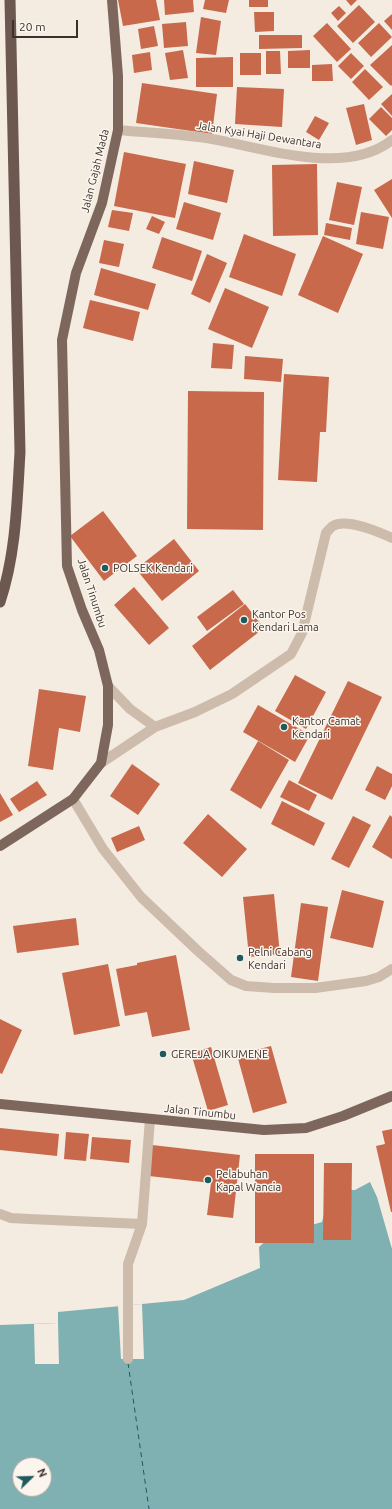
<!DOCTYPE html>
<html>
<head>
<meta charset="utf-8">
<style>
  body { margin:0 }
  #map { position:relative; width:392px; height:1509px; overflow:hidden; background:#f4ebe1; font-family:Ubuntu,sans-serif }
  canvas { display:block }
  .north { position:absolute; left:12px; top:1457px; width:40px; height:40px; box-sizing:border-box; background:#fbf5ee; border:1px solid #aea6a0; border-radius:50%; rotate:67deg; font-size:11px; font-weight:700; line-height:16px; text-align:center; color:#3b302b }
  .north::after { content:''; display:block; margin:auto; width:14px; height:18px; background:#1f5a5e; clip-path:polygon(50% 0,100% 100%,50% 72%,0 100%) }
  .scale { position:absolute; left:12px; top:20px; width:66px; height:18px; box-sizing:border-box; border:2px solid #3b302b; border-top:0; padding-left:5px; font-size:12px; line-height:14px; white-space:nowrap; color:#3b302b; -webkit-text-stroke:3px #fbf5ee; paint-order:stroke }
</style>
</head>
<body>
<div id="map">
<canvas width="392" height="1509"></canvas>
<div class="north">N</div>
<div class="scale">20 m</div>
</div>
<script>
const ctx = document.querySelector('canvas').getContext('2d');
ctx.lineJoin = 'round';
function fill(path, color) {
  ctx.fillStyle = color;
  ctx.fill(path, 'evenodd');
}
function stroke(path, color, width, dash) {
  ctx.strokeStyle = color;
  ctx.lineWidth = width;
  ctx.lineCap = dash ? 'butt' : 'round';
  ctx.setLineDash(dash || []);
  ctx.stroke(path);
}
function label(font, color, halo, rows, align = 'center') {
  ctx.font = font + ' Ubuntu,sans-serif';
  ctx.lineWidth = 3;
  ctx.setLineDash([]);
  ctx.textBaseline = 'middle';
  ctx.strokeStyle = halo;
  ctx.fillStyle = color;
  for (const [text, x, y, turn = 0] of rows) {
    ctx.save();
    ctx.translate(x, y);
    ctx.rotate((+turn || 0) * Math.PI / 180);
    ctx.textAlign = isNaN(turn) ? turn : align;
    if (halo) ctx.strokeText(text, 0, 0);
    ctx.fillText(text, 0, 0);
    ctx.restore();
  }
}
fill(new Path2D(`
  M370,1182L377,1197L392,1249V1509H0V1325L58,1323V1312L184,1300L260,1268L259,1247L270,1237L322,1222L327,1202L349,1190H355ZM20,1465H44V1489H20Z`), '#7fb0b2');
fill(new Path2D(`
  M142,1304L144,1359H121L118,1306Z
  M58,1323L59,1364H35L34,1324Z`), '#f4ebe1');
stroke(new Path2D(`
  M128,1363L149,1509`), '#1f5a5e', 1, [5, 4]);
fill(new Path2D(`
  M118,0H156L160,20L123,26Z
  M164,0H193L194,12L165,15Z
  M205,0H229L226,13L203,9Z
  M249,0H268V7H249Z
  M346,0H357L351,6Z
  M359,5L375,22L353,43L337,26Z
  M339,6L346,13L338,21L331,13Z
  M254,12H274V31L255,32Z
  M392,14V30L384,21Z
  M201,17L221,21L216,55L196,53Z
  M186,22L188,46L164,48L162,24Z
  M327,23L351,49L337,62L313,36Z
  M379,23L392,37L371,57L358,43Z
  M154,26L158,46L141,49L138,29Z
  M259,35H302V48L259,49Z
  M392,45V85L391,86L370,65Z
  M183,50L188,78L170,80L165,53Z
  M310,50V68H288V51Z
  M266,51H280L281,74H266Z
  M150,52L152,70L134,73L132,55Z
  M240,53H261V75H240Z
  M351,53L364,66L351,79L338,66Z
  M233,57V87H196V58Z
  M332,64L333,81H312V65Z
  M365,69L383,87L369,100L352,82Z
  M142,83L217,94L212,134L136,123Z
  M237,87L284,89L282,127L235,124Z
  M392,94V116L381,104Z
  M364,104L372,140L356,145L346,108Z
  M381,107L392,118V130L386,136L369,119Z
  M315,116L329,123L319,140L306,132Z
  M124,152L186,164L175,218L114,206Z
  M194,161L234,170L227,203L188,194Z
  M317,164L318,235L273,236L272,165Z
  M392,179V218L374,190Z
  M337,182L362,187L354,225L329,220Z
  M184,202L221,213L213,240L176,229Z
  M112,210L133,213L129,231L108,227Z
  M361,212L389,217L383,249L356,244Z
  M152,216L165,222L159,234L146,229Z
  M326,223L352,228L350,240L324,235Z
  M244,234L296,254L282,296L229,277Z
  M323,236L363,254L338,313L298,295Z
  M162,237L202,251L192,281L152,268Z
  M104,240L124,244L119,267L99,263Z
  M207,254L227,263L210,303L191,294Z
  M101,268L156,284L148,310L94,295Z
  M225,288L269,307L252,348L208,329Z
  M90,300L140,312L133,341L83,328Z
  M213,343L234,345L232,369L211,368Z
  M245,356L283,359L281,382L244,379Z
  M284,374L329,377L326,432H320L317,482L278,480Z
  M188,391L264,392L263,530L187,529Z
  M103,511L137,556L104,581L70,536Z
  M174,539L199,571L162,601L136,569Z
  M134,587L169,628L149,645L114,605Z
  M233,590L244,604L207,631L197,617Z
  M245,604L264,628L210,670L192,646Z
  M295,675L326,692L306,729L275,711Z
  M348,681L382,697L332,800L298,783Z
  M39,689L86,696L80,732L59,728L53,770L28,766Z
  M258,705L310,735L295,762L243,732Z
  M258,741L289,760L261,809L230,790Z
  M132,764L160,784L138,815L110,796Z
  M377,766L392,774V786L385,800L365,790Z
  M289,780L317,795L309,811L280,797Z
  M37,781L47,795L19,812L10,799Z
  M0,793L13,815L0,822Z
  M282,801L325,823L314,846L271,824Z
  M208,814L247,849L222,877L183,843Z
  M390,815L392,817V859L372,847Z
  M353,816L371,825L349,868L331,859Z
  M139,826L145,840L117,852L111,838Z
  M342,890L384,901L373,948L330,938Z
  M274,894L280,954L249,957L243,897Z
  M301,903L328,907L318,981L291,977Z
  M76,918L79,945L17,953L13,926Z
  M176,955L190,1030L152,1037L147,1012L125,1016L116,969L137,965V963Z
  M108,964L120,1026L74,1035L62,973Z
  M0,1019L22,1030L2,1074L0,1073Z
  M271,1046L287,1103L253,1113L237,1055Z
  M211,1047L228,1105L208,1111L191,1053Z
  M0,1128L59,1134L57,1156L0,1150Z
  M392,1129V1212H391L376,1146L385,1144L382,1131Z
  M66,1132L89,1134L86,1161L64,1159Z
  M92,1137L131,1140L129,1163L90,1159Z
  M152,1145L240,1155L233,1218L207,1215L211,1183L149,1176Z
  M255,1154H314V1243H255Z
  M324,1163H352L351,1240H323Z`), '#c8694b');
stroke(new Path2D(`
  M0,1214L11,1218L29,1219L142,1224
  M128,1359V1264L142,1224L150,1119`), '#cdbbac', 10);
stroke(new Path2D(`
  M118,130C149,133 181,134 212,139C264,148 346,177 392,140
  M108,686L130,709L155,727
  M101,763L155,727L195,712L232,694L291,654L302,633L326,533C328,531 331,527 333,526C346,518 379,532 392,538
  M73,799L103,849L141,897L198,951L231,980L246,986L274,988H315L366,981L379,977L392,969`), '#cdbbac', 10);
stroke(new Path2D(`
  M0,846L73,799L101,763L108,725V686L99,650L82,610L67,566L62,340L76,273L102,203L118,130V76L112,0
  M0,1104L264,1130L306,1128L343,1116L392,1096`), '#7d675c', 10);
stroke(new Path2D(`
  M0,602C16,554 17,503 20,452L10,0`), '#6c584f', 11);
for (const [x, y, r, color] of [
  [105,568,4,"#1f5a5e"],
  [244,620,4,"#1f5a5e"],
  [284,727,4,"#1f5a5e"],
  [240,958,4,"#1f5a5e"],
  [163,1054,4,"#1f5a5e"],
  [208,1180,4,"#1f5a5e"]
]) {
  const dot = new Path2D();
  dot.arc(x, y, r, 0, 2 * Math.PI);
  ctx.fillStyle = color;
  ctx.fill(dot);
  stroke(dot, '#fbf5ee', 1.5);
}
label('11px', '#3b302b', '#fbf5ee', [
  ["Jalan Kyai Haji Dewantara",259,135,9],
  ["Jalan Gajah Mada",95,171,-76],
  ["Jalan Tinumbu",92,593,72],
  ["Jalan Tinumbu",200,1112,6]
]);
label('11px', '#3b302b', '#fbf5ee', [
  ["POLSEK Kendari",113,568],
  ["Kantor Pos",252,614],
  ["Kendari Lama",252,627],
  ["Kantor Camat",292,721],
  ["Kendari",292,734],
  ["Pelni Cabang",248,952],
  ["Kendari",248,965],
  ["GEREJA OIKUMENE",171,1054],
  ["Pelabuhan",216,1174],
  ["Kapal Wancia",216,1187]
], 'left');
</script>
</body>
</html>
